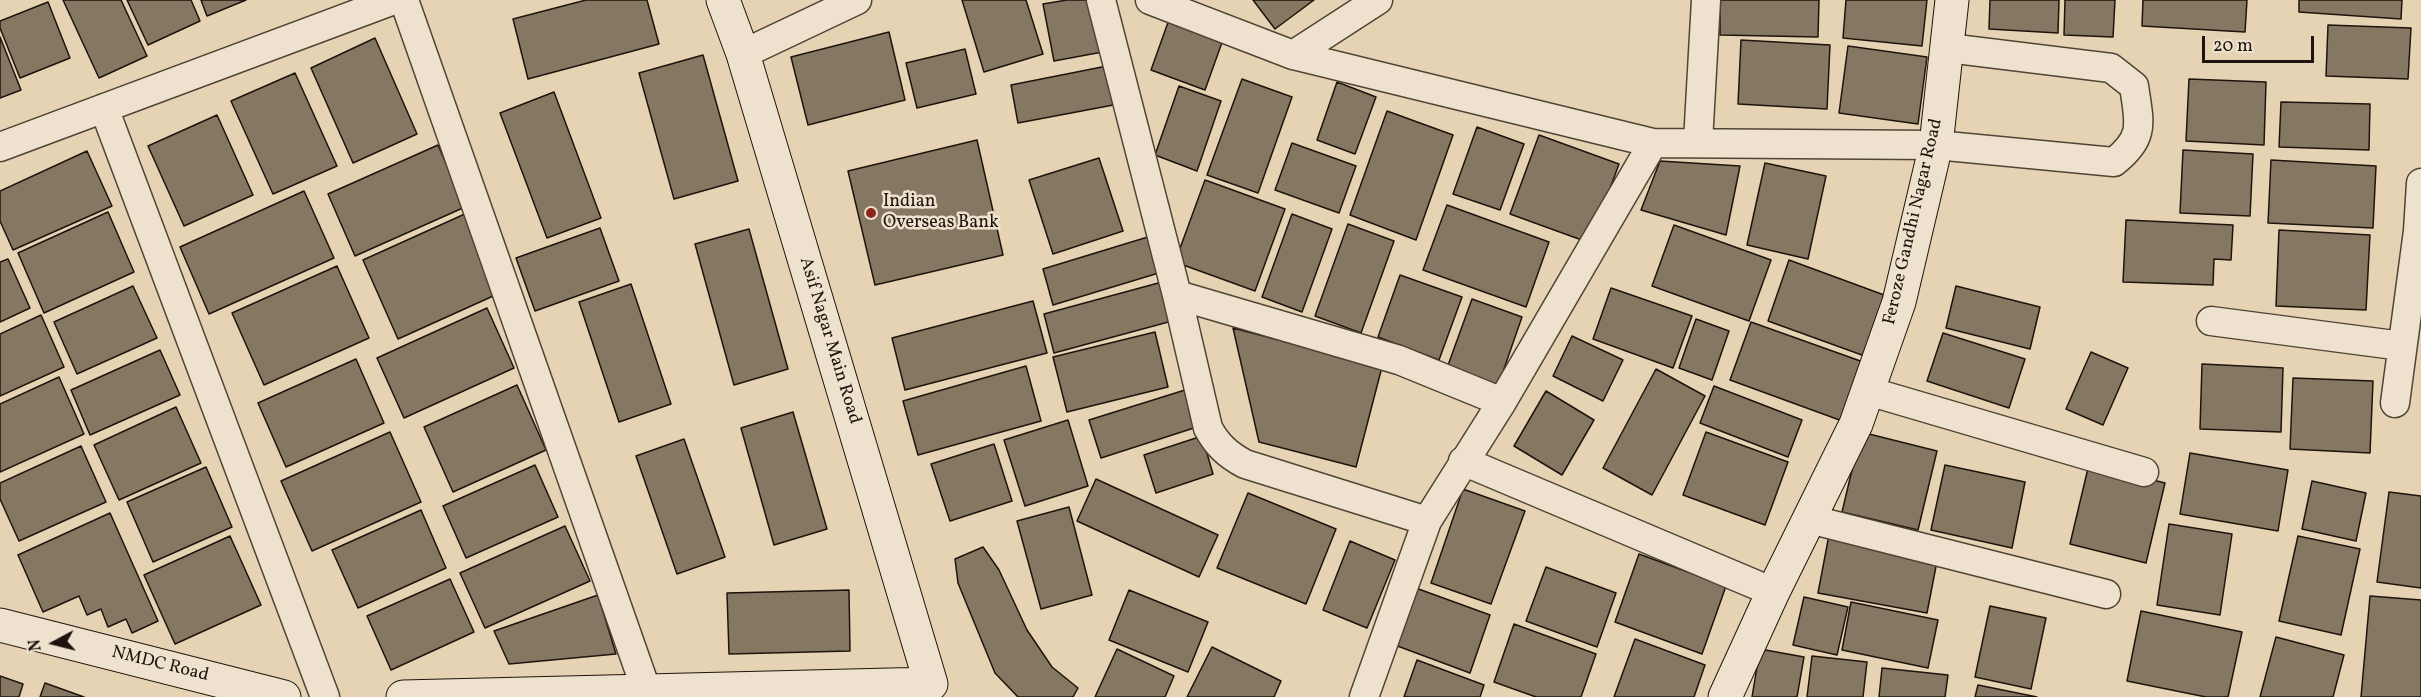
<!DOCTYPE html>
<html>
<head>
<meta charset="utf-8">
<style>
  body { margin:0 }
  #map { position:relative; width:2421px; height:697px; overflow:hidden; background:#e5d3b3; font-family:Vollkorn,serif }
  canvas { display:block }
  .north { position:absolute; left:24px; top:613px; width:60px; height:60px; -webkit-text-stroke:4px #eee2ce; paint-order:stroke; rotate:263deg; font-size:16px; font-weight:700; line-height:24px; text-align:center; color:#1f140d }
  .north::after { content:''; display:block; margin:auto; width:21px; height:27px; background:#1f140d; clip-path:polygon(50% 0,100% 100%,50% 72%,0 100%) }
  .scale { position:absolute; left:2202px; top:36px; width:112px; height:27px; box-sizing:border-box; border:3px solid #1f140d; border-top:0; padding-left:8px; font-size:18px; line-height:21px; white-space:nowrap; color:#1f140d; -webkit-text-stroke:4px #eee2ce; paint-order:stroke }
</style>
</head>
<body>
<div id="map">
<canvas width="2421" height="697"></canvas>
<div class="north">N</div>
<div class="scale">20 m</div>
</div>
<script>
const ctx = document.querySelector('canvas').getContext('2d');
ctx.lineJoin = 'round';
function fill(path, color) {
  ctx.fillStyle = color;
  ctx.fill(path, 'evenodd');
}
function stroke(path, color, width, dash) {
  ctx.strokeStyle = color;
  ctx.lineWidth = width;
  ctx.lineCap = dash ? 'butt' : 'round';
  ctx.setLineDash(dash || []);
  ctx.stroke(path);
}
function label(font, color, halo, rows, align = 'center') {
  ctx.font = font + ' Vollkorn,serif';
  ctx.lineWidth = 5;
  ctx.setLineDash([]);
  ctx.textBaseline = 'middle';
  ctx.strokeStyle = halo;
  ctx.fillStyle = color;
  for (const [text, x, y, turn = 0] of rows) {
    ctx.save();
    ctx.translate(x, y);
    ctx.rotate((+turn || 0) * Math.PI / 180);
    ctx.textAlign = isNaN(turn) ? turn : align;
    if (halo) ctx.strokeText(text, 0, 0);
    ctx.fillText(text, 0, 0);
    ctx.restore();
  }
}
const building = new Path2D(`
  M63,0H121L147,56L99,78Z
  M127,0H191L200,21L148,45Z
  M201,0H246L207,16Z
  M586,0H647L659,44L528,79L513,19Z
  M962,0H1026L1043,54L984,72Z
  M1067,0H1099L1108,51L1054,61L1043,4Z
  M1253,0H1314L1275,29Z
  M1720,0H1819L1818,37L1720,35Z
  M1846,0H1927L1922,46L1843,38Z
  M1990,0H2059L2058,33L1989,29Z
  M2065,0H2115L2113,37L2064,35Z
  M2143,0H2247L2245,32L2142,26Z
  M2299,0H2402L2401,19L2299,12Z
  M48,2L70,58L20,78L0,28V21Z
  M1171,14L1225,34L1205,90L1151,70Z
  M2328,25L2411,28L2408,79L2326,76Z
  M889,32L905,100L808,125L791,57Z
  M0,37L21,90L0,98Z
  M375,38L417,134L353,163L311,68Z
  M1741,40L1830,45L1827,109L1738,104Z
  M1848,46L1927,57L1918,124L1839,113Z
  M965,49L976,94L917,108L906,63Z
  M703,55L738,181L674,199L639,73Z
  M1117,64L1124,103L1018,123L1011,85Z
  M295,73L337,166L273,194L231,101Z
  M1242,79L1292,97L1258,193L1207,175Z
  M2189,79L2266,82L2264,145L2186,141Z
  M1337,82L1376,97L1355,154L1317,140Z
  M1179,86L1221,101L1197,171L1155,155Z
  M554,92L601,218L547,238L500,113Z
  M2281,102L2370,104L2369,150L2279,147Z
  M1387,111L1453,135L1416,240L1350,215Z
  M217,115L253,195L184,226L148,146Z
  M1477,127L1524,144L1500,210L1453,194Z
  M1539,135L1619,164L1590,243L1510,214Z
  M977,140L1003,255L875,285L848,171Z
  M1292,143L1356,166L1339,213L1275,190Z
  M438,145L465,207L355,256L328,194Z
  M2183,150L2253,154L2250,216L2180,213Z
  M87,151L112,206L13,250L0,221V191Z
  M1099,158L1123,231L1053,254L1029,180Z
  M2271,160L2376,166L2373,228L2268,223Z
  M1660,161L1740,166L1726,235L1641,210Z
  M1765,163L1826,176L1808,259L1747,245Z
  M1205,180L1285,209L1255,291L1175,262Z
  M304,191L334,258L209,314L180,247Z
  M1447,205L1549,242L1526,307L1423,270Z
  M108,212L134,272L44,313L18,253Z
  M467,213L502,292L398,339L363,260Z
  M1292,214L1332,229L1302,312L1262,297Z
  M2126,220L2233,225L2231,260L2214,259L2213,285L2123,282Z
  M1348,224L1394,241L1361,333L1315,316Z
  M1674,225L1771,260L1749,321L1652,286Z
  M600,228L619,281L535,311L516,258Z
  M749,229L788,369L734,385L695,244Z
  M2279,230L2370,235L2366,310L2276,306Z
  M1151,236L1162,272L1053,305L1043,269Z
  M8,259L30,308L0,322V262Z
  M1789,260L1895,299L1873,359L1768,321Z
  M337,266L369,338L264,385L232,313Z
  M1400,275L1462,297L1439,360L1378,337Z
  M1162,282L1172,321L1054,353L1044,314Z
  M631,284L671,404L619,422L579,302Z
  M133,286L157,338L77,374L54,322Z
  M1956,286L2040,307L2030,349L1946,328Z
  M1611,288L1692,316L1673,368L1593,339Z
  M1472,299L1522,317L1498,386L1447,368Z
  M1033,301L1047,353L905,390L892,338Z
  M487,308L514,368L404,418L377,358Z
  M41,315L64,367L0,396V334Z
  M1696,319L1729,331L1712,380L1679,368Z
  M1751,322L1866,363L1845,422L1730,380Z
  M1233,328L1382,367L1356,467L1259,442Z
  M1155,332L1168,387L1067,412L1053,357Z
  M1943,333L2025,359L2009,408L1927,381Z
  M1572,336L1623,360L1603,401L1553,376Z
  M160,350L180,395L90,435L71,390Z
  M2091,352L2128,368L2103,425L2066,409Z
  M356,359L384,423L286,467L258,403Z
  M2202,364L2283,368L2281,432L2200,429Z
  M1026,366L1041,421L918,455L903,401Z
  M1656,369L1705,396L1652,495L1603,468Z
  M59,377L84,434L0,472V404Z
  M2293,378L2373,381L2370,453L2290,449Z
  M517,385L546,450L453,492L424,427Z
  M1714,386L1802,420L1788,457L1700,423Z
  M1185,390L1197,427L1101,458L1089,420Z
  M1546,391L1594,420L1562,475L1514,446Z
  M176,407L201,463L119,500L94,445Z
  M793,412L827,529L774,545L741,428Z
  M1068,420L1088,486L1025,506L1004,440Z
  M390,432L421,502L312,551L281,481Z
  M1706,432L1788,462L1765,525L1683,495Z
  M1861,432L1937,451L1918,530L1842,512Z
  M1202,436L1213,474L1156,493L1144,455Z
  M684,439L725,557L677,574L636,456Z
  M994,444L1012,501L950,521L931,464Z
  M81,446L106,502L19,541L0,499V483Z
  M2190,453L2288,470L2278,531L2180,514Z
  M2089,464L2165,483L2146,563L2070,544Z
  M535,465L558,517L466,558L443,506Z
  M1945,465L2025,482L2012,548L1931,530Z
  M206,467L232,527L153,562L127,502Z
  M1096,479L1218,535L1199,577L1077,521Z
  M2312,481L2366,493L2356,541L2302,529Z
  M1463,489L1525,511L1491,604L1431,583Z
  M2389,492L2421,496V588L2377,582Z
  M1248,493L1336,529L1306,604L1217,568Z
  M1069,507L1092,595L1041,609L1017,521Z
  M421,510L446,568L358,608L332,550Z
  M110,513L158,621L132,633L126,619L108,627L101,609L87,615L79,596L43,612L18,555Z
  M2169,524L2232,534L2220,615L2157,605Z
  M565,526L590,581L485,628L460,573Z
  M1829,535L1938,556L1927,613L1818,593Z
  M230,536L261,605L175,644L144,575Z
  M2298,536L2360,549L2341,635L2279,621Z
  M1350,541L1395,560L1367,628L1323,610Z
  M983,547L999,570L1027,630L1052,667L1078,688L1073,697H1018L995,673L958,583L955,559Z
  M1639,554L1726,586L1702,654L1615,622Z
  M1546,567L1616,593L1597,647L1526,621Z
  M450,579L474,632L391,670L367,616Z
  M1413,587L1490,615L1470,673L1392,644Z
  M849,590L850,651L729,654L727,593Z
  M1129,590L1208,622L1188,672L1109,640Z
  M598,595L616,654L509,664L494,631Z
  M2370,596L2421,600V697H2361Z
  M1804,597L1848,607L1837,655L1793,645Z
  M1851,602L1938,620L1928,668L1842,650Z
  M1990,606L2046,618L2031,689L1975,677Z
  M2141,611L2242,632L2228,697H2206L2127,681Z
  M1514,624L1596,654L1581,697H1536L1494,682Z
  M2276,637L2344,655L2333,697H2260Z
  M1635,639L1705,665L1694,697H1614Z
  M1212,647L1281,681L1274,697H1187Z
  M1117,649L1174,676L1165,697H1095Z
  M1760,649L1804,657L1797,697H1752Z
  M1812,656L1867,662L1863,697H1807Z
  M1417,660L1484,685L1480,697H1404Z
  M1882,668L1948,675L1945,697H1879Z
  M0,676L23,684L19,697H0Z
  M45,683L84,697H40Z
  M1978,685L2037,697H1975Z`);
fill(building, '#867763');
stroke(building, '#1f140d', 1.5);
const street = new Path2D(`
  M404,0L647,692
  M1101,0L1177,295L1208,428C1217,445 1228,455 1245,464L1427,521
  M1150,0L1293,55L1653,143L1936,145L2114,162C2146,137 2139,122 2134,86L2111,68L1948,48
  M743,54L857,0
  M1293,55L1378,0
  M104,108L325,697
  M1698,142L1706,0
  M0,147L394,0
  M1177,295L1399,360L1502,402
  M2211,321L2402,346
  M1868,391L2144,472
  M2395,403L2418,231L2421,183
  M1463,461L1773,592
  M1809,519L2106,594
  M1364,697L1427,521L1502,402L1653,143`);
const secondary = new Path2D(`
  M723,0L743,54L931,684
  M0,625L284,697
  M403,697L931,684
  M1725,697L1773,592L1856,424L1899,302L1936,145L1952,0`);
stroke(street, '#504436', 31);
stroke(secondary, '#1f140d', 35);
stroke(street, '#eee2ce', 28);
stroke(secondary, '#eee2ce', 33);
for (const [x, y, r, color] of [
  [871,213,6,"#8f2418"]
]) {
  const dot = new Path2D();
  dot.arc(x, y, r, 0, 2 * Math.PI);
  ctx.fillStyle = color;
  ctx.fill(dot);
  stroke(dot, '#eee2ce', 2);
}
label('18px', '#1f140d', '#eee2ce', [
  ["Indian",883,203],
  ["Overseas Bank",883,224]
], 'left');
label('18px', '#1f140d', '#eee2ce', [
  ["Feroze Gandhi Nagar Road",1914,222,-77],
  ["Asif Nagar Main Road",829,341,73],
  ["NMDC Road",160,665,14]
]);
</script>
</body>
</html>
